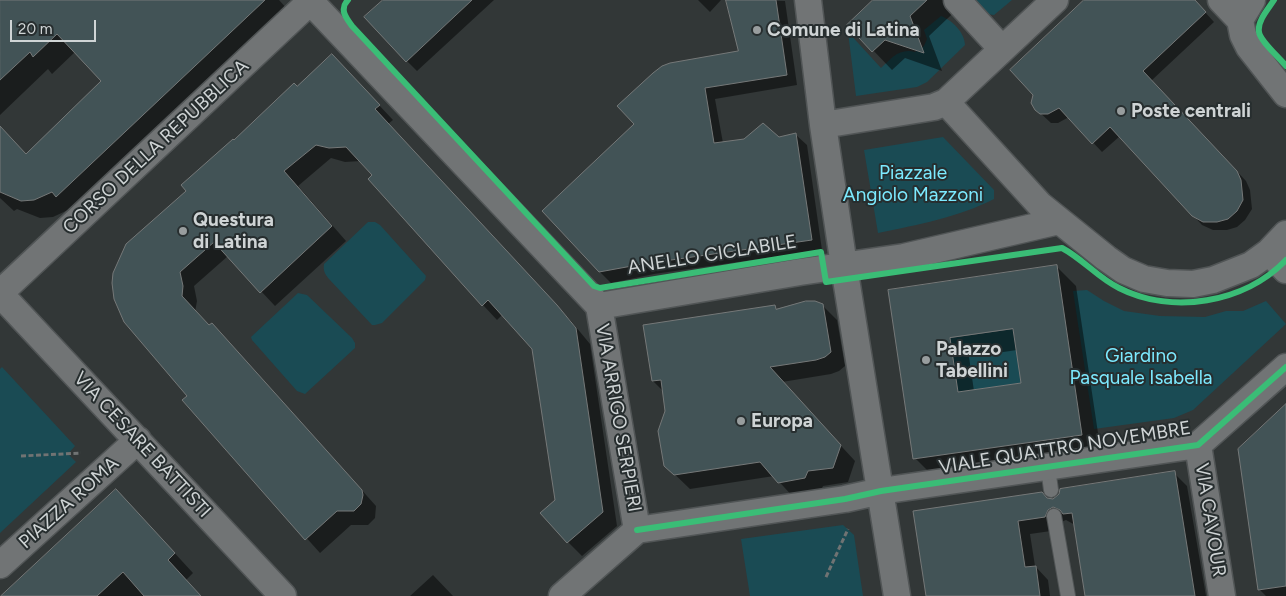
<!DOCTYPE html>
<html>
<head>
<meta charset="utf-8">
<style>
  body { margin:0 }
  #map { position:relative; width:1286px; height:596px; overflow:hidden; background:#323737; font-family:Figtree,sans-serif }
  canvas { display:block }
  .scale { position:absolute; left:10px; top:20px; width:86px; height:22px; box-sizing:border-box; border:2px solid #cfd4d5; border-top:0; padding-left:6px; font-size:15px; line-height:18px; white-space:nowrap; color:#cfd4d5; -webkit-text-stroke:4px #272e2f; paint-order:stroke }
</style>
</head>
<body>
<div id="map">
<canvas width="1286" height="596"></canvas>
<div class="scale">20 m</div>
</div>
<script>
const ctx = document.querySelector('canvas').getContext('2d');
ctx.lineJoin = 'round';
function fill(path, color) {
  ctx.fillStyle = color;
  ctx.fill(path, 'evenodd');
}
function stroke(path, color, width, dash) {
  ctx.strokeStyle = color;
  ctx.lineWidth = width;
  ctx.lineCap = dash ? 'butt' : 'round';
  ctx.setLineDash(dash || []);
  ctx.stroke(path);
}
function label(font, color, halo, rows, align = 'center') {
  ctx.font = font + ' Figtree,sans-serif';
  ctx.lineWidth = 4;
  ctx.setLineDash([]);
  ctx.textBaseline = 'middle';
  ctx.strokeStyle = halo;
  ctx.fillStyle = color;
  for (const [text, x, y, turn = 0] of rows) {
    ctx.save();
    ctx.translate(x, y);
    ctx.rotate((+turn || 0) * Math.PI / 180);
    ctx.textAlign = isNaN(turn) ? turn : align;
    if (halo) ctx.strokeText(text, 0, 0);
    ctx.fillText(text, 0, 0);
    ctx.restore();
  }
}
fill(new Path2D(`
  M972,0H1012L994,15L987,14Z
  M941,16C952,20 965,33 965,45L927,82L917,87L856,96L848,32L881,68C892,58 899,48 915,52L924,46L927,39L924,30Z
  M943,137L994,190V199C959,217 917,225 878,233L864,150Z
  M368,222H375L380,225L426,276L425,280L382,323L375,325H372L329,279C325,274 323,271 324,264Z
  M1087,290L1104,301L1124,311L1160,316L1205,317L1226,311H1243L1266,301L1286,324L1193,410L1174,418L1094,429L1073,291Z
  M298,293L307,295L352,338L355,343V348L305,394L297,391L252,340L251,337Z
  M1013,329L1021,383L958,392L950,338Z
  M2,367L75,446L68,454L76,462L0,533V369Z
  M843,525L854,535L863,596H750L741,539Z`), '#1a4b54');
fill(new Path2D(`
  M0,0H279L289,11L70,209L53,217L40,218L17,209L14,211L0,198V127L26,155L103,82L75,52L52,74L48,69L0,115Z
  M385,0H494L417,71L407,61Z
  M698,0H721L710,12Z
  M727,0L785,1L797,85L715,99L723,143L796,135L807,145L822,250L654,274L611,283L600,272L636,125L739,52Z
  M875,0H967L929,36L942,71L905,58L892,70L849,25Z
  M1086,0H1194L1214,22L1151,81L1246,181L1250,190L1252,209L1245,220L1237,227L1227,230H1213L1202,225L1120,136L1102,152L1069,117L1058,123H1051L1036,109Z
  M346,70L393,120L388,124L571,321L590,344L617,526L582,556L568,542L556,500L533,348L503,314L497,320L483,305L374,175L361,161L345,162L331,158L298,186L346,241L275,306L228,256L194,286L197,301L195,312L209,327L212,324L226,339L376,506L375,518L368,525H351L320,553L184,401L189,396L125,321L188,191L234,142L297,88Z
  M1057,267L1076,286L1101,453L934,477L915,458L890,291ZM1017,350L1023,384L974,391L969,357Z
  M822,305L837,320L845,366L839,371L831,374L782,382L855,461L848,482L823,486L820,493L794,498L774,476L690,489L665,465L666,412L664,392L653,381L775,307L777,310Z
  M1286,406V596H1266L1259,589Z
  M1174,473L1187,486L1206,596H1086L1075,525L1066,520L1061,522L1058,530L1030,534L1035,566L1048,580L1050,596H928L1042,493L1048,499L1053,500Z
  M135,510L193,573L186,580L201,596H3Z
  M433,575L453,596H410Z`), '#0007');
const building = new Path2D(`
  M0,0H265L56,197L52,192L34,200L21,201L0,192V126L26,154L101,81L57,34L33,57L30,52L0,80Z
  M383,0H472L406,62L364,17Z
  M726,0H776L787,75L705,88L714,143L744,139L763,123L779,137L796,133L812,240L643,264L599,272L542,211L634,124L617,106L653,73L662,66L670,63L738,51Z
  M873,0H927L910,16L924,53L885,40L872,52L847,25Z
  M1084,0H1195L1206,12L1143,71L1237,171L1241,180L1243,200L1237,211L1228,219L1217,222H1203L1192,216L1110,127L1092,144L1059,108L1048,114H1040L1035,110L1031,103L1033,95L1010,70Z
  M332,54L380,105L375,109L557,305L576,328L603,512L567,543L540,513L555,500L532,349L488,300L482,306L368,179L372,175L346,147L329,148L316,145L284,171L332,226L260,293L214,242L180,272L183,286L182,296L209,325L212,323L362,490L363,495L361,504L354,511H337L305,540L182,400L187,396L124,322L114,299L112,283L113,273L126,244L186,191L181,185L233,139L234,140L294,83L297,86Z
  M1057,265L1082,435L913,459L888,290ZM1013,329L1021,383L958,392L950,338Z
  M806,301H815L823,304L831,352L825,357L816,360L770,367L841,445L833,468L808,471L805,478L778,483L760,462L674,475L664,466L658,431L665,411L661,380L652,381L643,325L775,305L776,309Z
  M1286,404V586L1258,590L1238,449Z
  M1175,471L1195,596H1085L1072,513L1063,514L1060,510L1053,507L1048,510L1045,517L1018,521L1025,567L1036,566L1040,596H926L913,511L1042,492L1047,498L1053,499L1059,494L1060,489Z
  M116,489L175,553L168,560L201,596H144L123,572L97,596H1Z`);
fill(building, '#425356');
stroke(building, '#757878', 1);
const service = new Path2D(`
  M1048,468L1051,490
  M1054,516L1068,596`);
const minor = new Path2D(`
  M309,0L599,306
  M808,0L823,125L846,279L897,596
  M957,0L1002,49
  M1221,0L1240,20L1243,35L1249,47L1286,94
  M1240,20L1252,0
  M946,102L1040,205L1106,258L1123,270L1144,279L1167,283L1193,284L1213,280L1251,265L1269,252L1286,234
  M823,125L934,107L946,102L1055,0
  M1269,252L1286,270
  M0,293L312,0
  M0,294L283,596
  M599,306L800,272L904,257L1059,221
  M599,306L637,530
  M1198,445L1222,596
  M637,530L845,499L881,491L1198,445L1286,367
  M0,565L138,440
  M562,596L637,530`);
stroke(service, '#515556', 16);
stroke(minor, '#515556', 29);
stroke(new Path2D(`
  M21,456L81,453
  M826,577L848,529`), '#707373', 3, [5, 2.5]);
stroke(service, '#717475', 14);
stroke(minor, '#717475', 26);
stroke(new Path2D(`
  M348,0C339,9 346,18 352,26L594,286L600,288L821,252L826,282L1062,248C1083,259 1098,278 1119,288C1172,315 1245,303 1286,260
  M1274,0C1269,8 1257,21 1259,32C1260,41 1280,58 1286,66
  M637,530L845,499L881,491L1198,445L1286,367`), '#3abd76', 6);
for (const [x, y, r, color] of [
  [757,30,5,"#989d9e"],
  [1121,111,5,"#989d9e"],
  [183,231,5,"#989d9e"],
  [926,360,5,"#989d9e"],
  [741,421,5,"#989d9e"]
]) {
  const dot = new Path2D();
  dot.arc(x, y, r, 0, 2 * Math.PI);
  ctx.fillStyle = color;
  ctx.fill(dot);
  stroke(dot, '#272e2f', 2);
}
label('bold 19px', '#cfd4d5', '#272e2f', [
  ["Comune di Latina",767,30],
  ["Poste centrali",1131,111],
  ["Questura",193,220],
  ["di Latina",193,242],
  ["Palazzo",936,349],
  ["Tabellini",936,371],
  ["Europa",751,421]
], 'left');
label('19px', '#cfd4d5', '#272e2f', [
  ["CORSO DELLA REPUBBLICA",156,147,-43],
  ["ANELLO CICLABILE",712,255,-9],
  ["VIA ARRIGO SERPIERI",618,418,80],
  ["VIA CESARE BATTISTI",142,445,47],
  ["VIALE QUATTRO NOVEMBRE",1065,448,-9],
  ["PIAZZA ROMA",69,503,-42],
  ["VIA CAVOUR",1210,520,81]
]);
label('19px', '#7ceaff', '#272e2f', [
  ["Piazzale",913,173],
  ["Angiolo Mazzoni",913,195],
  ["Giardino",1141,356],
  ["Pasquale Isabella",1141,378]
]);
</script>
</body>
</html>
